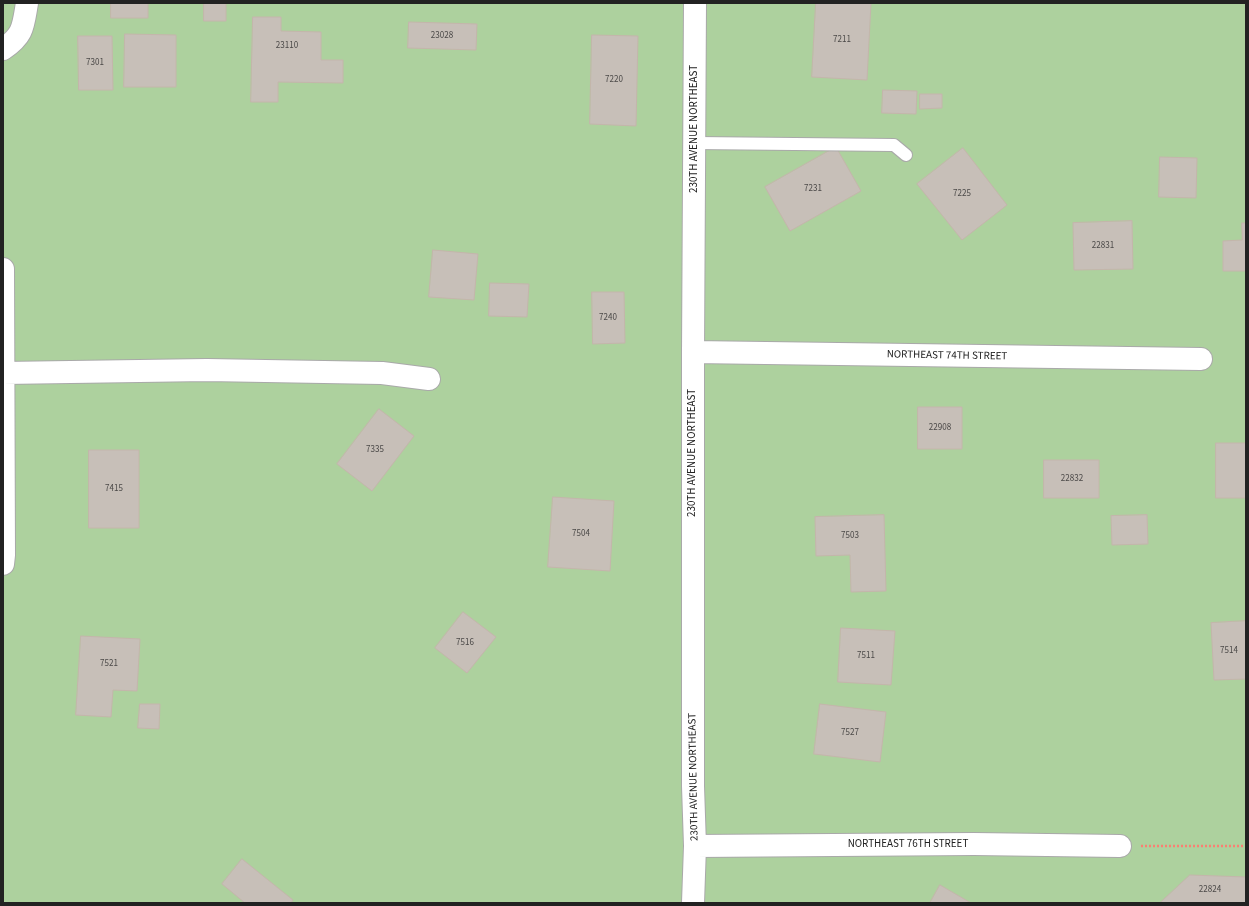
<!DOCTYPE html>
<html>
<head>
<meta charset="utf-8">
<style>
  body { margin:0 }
  #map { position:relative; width:1249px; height:906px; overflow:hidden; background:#f2efe9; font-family:"Source Sans 3",sans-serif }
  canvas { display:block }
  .frame { position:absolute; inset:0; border:4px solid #222; pointer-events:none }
</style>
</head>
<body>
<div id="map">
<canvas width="1249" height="906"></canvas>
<div class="frame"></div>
</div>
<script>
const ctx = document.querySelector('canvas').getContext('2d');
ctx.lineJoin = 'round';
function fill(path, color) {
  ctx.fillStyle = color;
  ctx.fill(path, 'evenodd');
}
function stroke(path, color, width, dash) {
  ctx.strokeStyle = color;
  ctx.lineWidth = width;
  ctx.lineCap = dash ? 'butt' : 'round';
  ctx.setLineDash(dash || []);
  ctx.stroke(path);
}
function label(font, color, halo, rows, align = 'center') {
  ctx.font = font + ' "Source Sans 3",sans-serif';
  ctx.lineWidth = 3.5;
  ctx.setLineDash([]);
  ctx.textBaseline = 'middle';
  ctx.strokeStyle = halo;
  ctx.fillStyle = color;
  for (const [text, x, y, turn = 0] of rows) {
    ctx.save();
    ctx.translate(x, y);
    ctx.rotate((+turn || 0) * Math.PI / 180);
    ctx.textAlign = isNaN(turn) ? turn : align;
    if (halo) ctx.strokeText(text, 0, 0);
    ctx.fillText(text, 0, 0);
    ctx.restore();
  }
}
fill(new Path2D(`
  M3,3H1246V903H3Z`), '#add19e');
const building = new Path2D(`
  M111,3H148V18H111Z
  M204,3H226V21H204Z
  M816,3H871L867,80L812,77Z
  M253,17H281V31L321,32V60H343V83L278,82V102H251Z
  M409,22L477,24L476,50L408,48Z
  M125,34L176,35V87H124Z
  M592,35L638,36L636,126L590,124Z
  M78,36H112L113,90H79Z
  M883,90L917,91L916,114L882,113Z
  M920,94H942V108L920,109Z
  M836,147L861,191L790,231L765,187Z
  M963,148L1007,205L962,240L917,184Z
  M1160,157L1197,158L1196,198L1159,197Z
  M1132,221L1133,269L1074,270L1073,223Z
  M1242,223H1246V271H1223V241L1242,240Z
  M433,250L478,254L474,300L429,297Z
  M490,283L529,284L527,317L489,316Z
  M592,292H624L625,343L593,344Z
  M918,407H962V449H918Z
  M379,409L414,436L372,491L337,464Z
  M1216,443H1246V498H1216Z
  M89,450H139V528H89Z
  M1044,460H1099V498H1044Z
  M553,497L614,501L610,571L548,567Z
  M884,515L886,591L851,592L850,555L816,556L815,517Z
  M1147,515L1148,544L1112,545L1111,516Z
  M463,612L496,637L467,673L435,648Z
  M1246,621V679L1214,680L1211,623Z
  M841,628L895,631L891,685L838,682Z
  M81,636L140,639L137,691L113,690L111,717L76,715Z
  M140,704H160L159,729L138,728Z
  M820,704L886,712L880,762L814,754Z
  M242,859L293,900L291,903H245L222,884Z
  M1190,875L1246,877V903H1160Z
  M940,885L971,903H930Z`);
fill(building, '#c7bfb8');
stroke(building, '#c4b6ab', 1);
const service = new Path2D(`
  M695,143L894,145L906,155`);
const minor = new Path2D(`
  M3,49C24,35 23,26 27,3
  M3,269L4,555L3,564
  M693,352L1201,359
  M3,373L207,370L382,373L429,379
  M695,846L974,844L1120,846
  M693,903L695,846L693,786V352L695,3`);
stroke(service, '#a9a9a9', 14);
stroke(minor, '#a9a9a9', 24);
stroke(new Path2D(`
  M1141,846H1246`), '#fa8072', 2.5, [2, 2]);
stroke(service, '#fff', 12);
stroke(minor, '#fff', 22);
label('9px', '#4b4948', null, [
  ["23028",442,36],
  ["7211",842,40],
  ["23110",287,46],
  ["7301",95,63],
  ["7220",614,80],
  ["7231",813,189],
  ["7225",962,194],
  ["22831",1103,246],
  ["7240",608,318],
  ["22908",940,428],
  ["7335",375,450],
  ["22832",1072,479],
  ["7415",114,489],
  ["7504",581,534],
  ["7503",850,536],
  ["7516",465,643],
  ["7514",1229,651],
  ["7511",866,656],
  ["7521",109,664],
  ["7527",850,733],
  ["22824",1210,890]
]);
label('11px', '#222', '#fff', [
  ["230TH AVENUE NORTHEAST",695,129,-90],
  ["NORTHEAST 74TH STREET",947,356,1],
  ["230TH AVENUE NORTHEAST",693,453,-90],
  ["230TH AVENUE NORTHEAST",694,777,-91],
  ["NORTHEAST 76TH STREET",908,845]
]);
</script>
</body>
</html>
